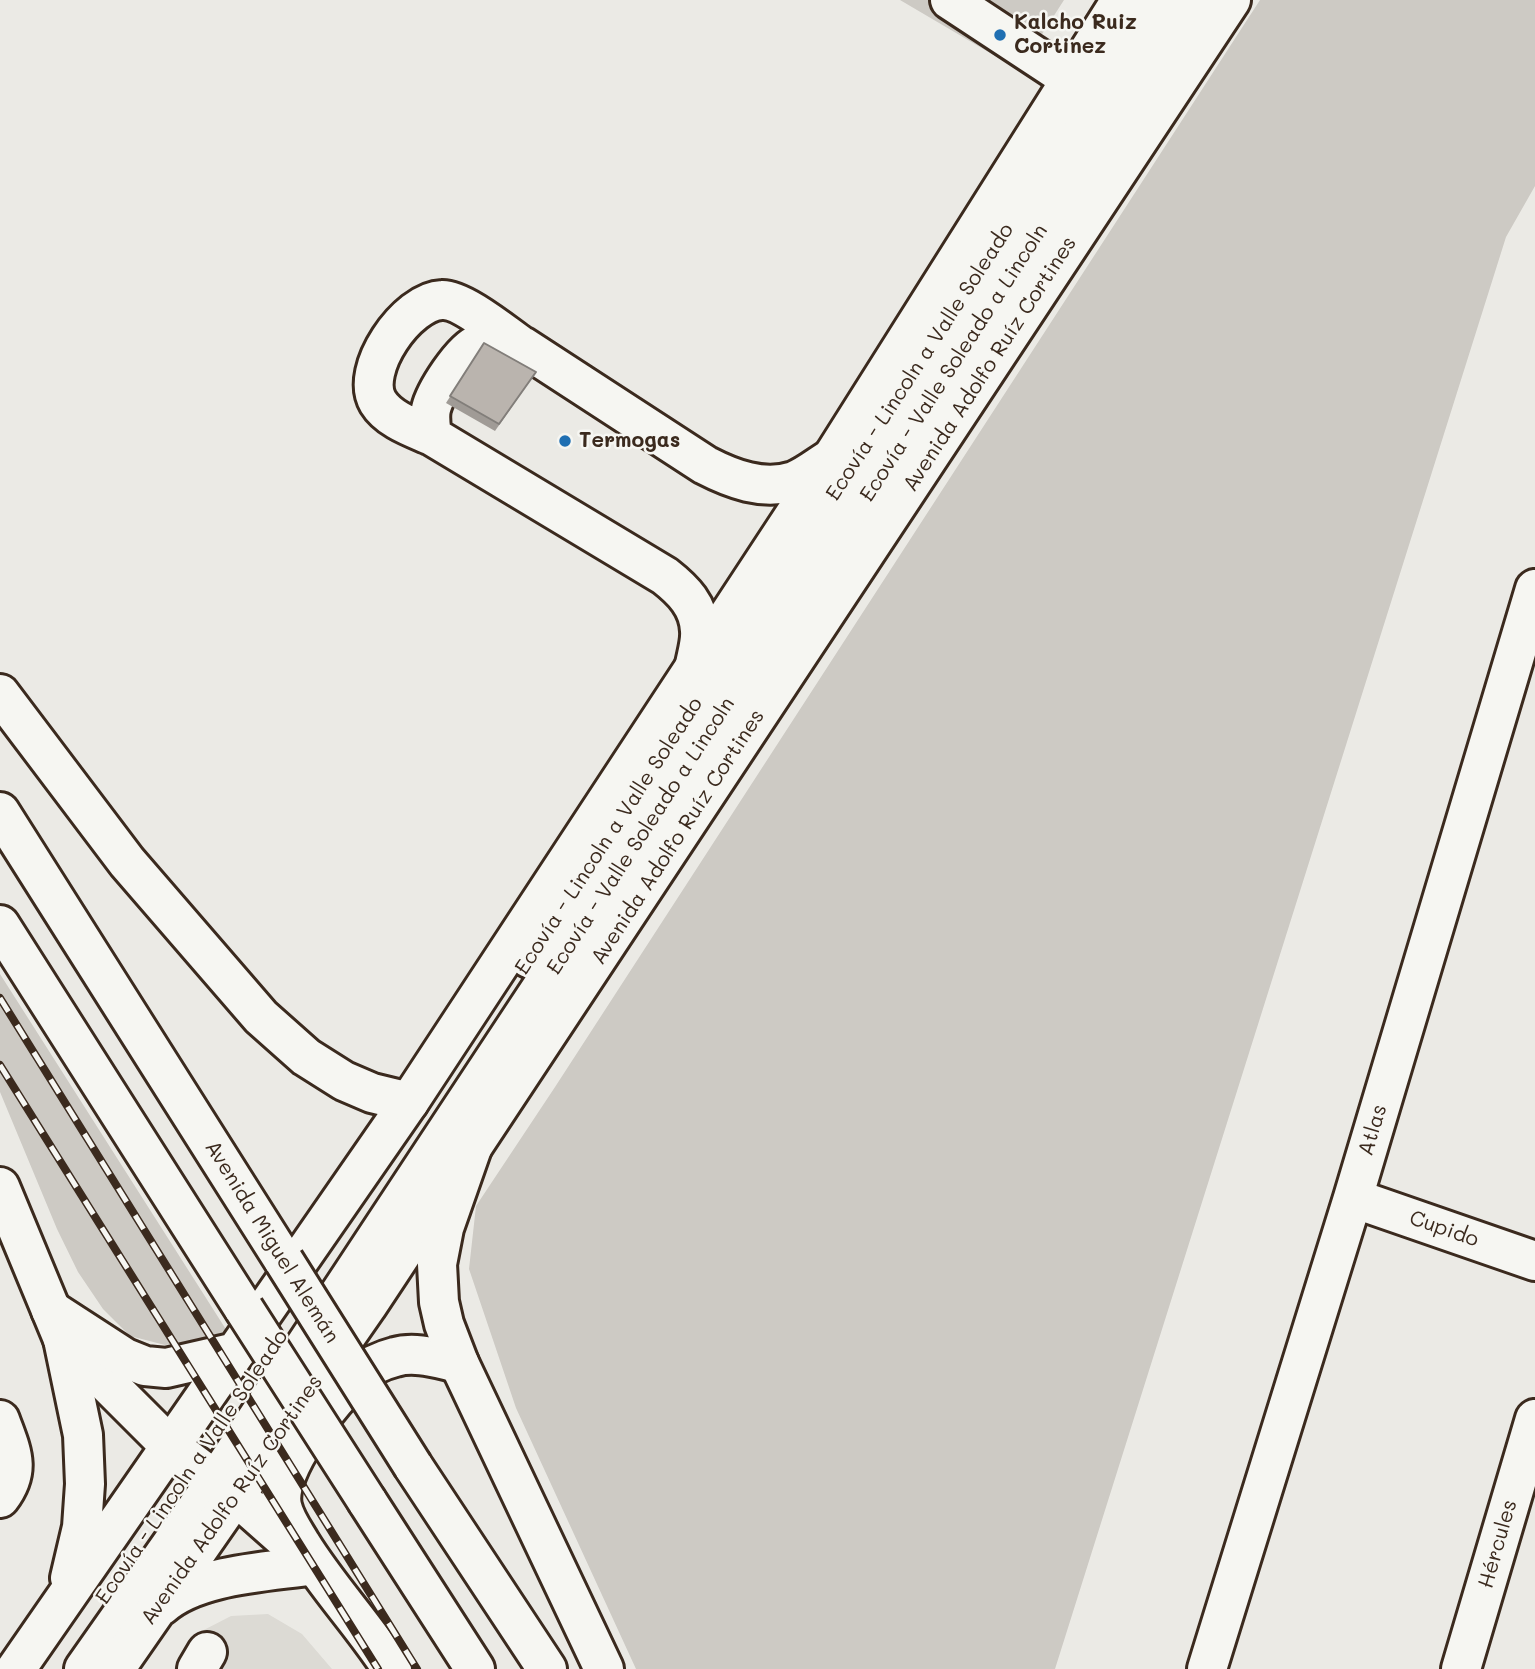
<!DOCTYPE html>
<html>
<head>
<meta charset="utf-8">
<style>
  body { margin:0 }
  canvas { display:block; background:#ebeae5 }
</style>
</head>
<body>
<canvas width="1535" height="1669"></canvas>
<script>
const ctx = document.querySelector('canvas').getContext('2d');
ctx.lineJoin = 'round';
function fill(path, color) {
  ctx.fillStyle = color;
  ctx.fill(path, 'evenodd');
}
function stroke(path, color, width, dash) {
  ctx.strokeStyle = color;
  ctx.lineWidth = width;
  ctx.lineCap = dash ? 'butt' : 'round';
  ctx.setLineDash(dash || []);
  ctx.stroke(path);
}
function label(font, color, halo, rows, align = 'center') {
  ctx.font = font + ' Mali,sans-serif';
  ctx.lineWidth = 5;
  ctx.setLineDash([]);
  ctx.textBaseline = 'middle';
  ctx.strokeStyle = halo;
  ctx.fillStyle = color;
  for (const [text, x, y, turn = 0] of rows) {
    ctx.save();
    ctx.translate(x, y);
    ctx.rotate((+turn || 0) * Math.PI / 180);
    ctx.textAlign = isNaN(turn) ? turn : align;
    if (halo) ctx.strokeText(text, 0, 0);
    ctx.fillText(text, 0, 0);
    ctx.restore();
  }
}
fill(new Path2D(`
  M268,1614L302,1634L332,1669H174L198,1633L231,1616Z`), '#dcdad4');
fill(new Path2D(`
  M900,0H1064L1019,70Z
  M1260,0H1535V186L1506,237L1055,1669H636L516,1408L469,1269L476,1206L555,1087Z
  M0,974L227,1331L202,1339L165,1345L130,1336L103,1309L78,1272L57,1229L0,1092Z`), '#cdcac4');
const minor = new Path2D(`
  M950,0L1070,79
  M432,436C414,428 389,420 378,402C359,370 407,301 442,300C461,299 503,333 520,345
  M694,670C696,657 701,643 700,631C699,606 683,590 665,576L432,436C431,427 429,418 431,409C435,392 462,350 478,344C491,339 509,344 522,346L705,465C732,479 763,491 794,481C807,476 820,465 832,458
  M529,958L1157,0
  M0,1187L63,1339L171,1447L236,1496L314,1565
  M1353,1198L1535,1261
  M0,1420C11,1451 22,1469 0,1498
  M84,1669L216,1481L1193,0
  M197,1669L207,1652
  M392,1669C364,1625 328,1588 301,1544C294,1532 285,1520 282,1506C274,1470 332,1399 358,1376C368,1367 383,1360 395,1357C416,1351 439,1359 459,1363
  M1207,1669L1353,1198L1535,589
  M1461,1669L1535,1419`);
const major = new Path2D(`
  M51,1310L125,1358L145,1366L166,1368L236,1352
  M63,1339L83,1435L85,1484L82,1527L70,1578
  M161,1606C197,1574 268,1572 314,1565
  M16,1669L409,1102L832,458L1121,0
  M115,1669L367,1306L1231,0`);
const highway = new Path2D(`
  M0,694L127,862L261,1017L306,1057L344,1081L372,1093L409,1102
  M0,812L284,1261
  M0,925L244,1309
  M472,1148L444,1228L437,1264L439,1302L444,1324L459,1363L604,1669
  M413,1466L547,1669
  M367,1501L475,1669`);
stroke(minor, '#3b2a1e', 44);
stroke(major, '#3b2a1e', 44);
stroke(highway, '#3b2a1e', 44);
stroke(minor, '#f6f6f2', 38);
stroke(major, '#f6f6f2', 38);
stroke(highway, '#f6f6f2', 38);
const rail = new Path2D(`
  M0,998L417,1669
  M0,1065L378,1669`);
stroke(rail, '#3b2a1e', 8);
stroke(rail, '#f6f6f2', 5, [16]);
const highwayBridge = new Path2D(`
  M284,1261L413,1466
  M244,1309L367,1501`);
stroke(highwayBridge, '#3b2a1e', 44, []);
stroke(highwayBridge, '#f6f6f2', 38);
fill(new Path2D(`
  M484,343L536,372L495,431L446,403Z`), '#a09b96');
const building = new Path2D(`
  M484,343L536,372L499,424L450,396Z`);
fill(building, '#bab4ae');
stroke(building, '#827e7a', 2);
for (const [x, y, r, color] of [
  [1000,35,7,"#1f6fb2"],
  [565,441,7,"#1f6fb2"]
]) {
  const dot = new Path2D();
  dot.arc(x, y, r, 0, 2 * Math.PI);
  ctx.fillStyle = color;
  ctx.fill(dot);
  stroke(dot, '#f6f6f2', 2.5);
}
label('bold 21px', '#3b2a1e', '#f6f6f2', [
  ["Kalcho Ruiz",1014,23],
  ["Cortinez",1014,47],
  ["Termogas",579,441]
], 'left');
label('21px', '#3b2a1e', '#f6f6f2', [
  ["Ecovía - Lincoln a Valle Soleado",920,362,-57],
  ["Ecovía - Valle Soleado a Lincoln",954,363,-57],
  ["Avenida Adolfo Ruíz Cortines",990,364,-57],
  ["Ecovía - Lincoln a Valle Soleado",609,836,-57],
  ["Ecovía - Valle Soleado a Lincoln",641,836,-57],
  ["Avenida Adolfo Ruíz Cortines",678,837,-57],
  ["Atlas",1373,1130,-73],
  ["Cupido",1444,1229,19],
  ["Avenida Miguel Alemán",272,1242,58],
  ["Ecovía - Lincoln a Valle Soleado",192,1467,-56],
  ["Avenida Adolfo Ruíz Cortines",232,1500,-55],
  ["Hércules",1498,1544,-74]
]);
</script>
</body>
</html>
